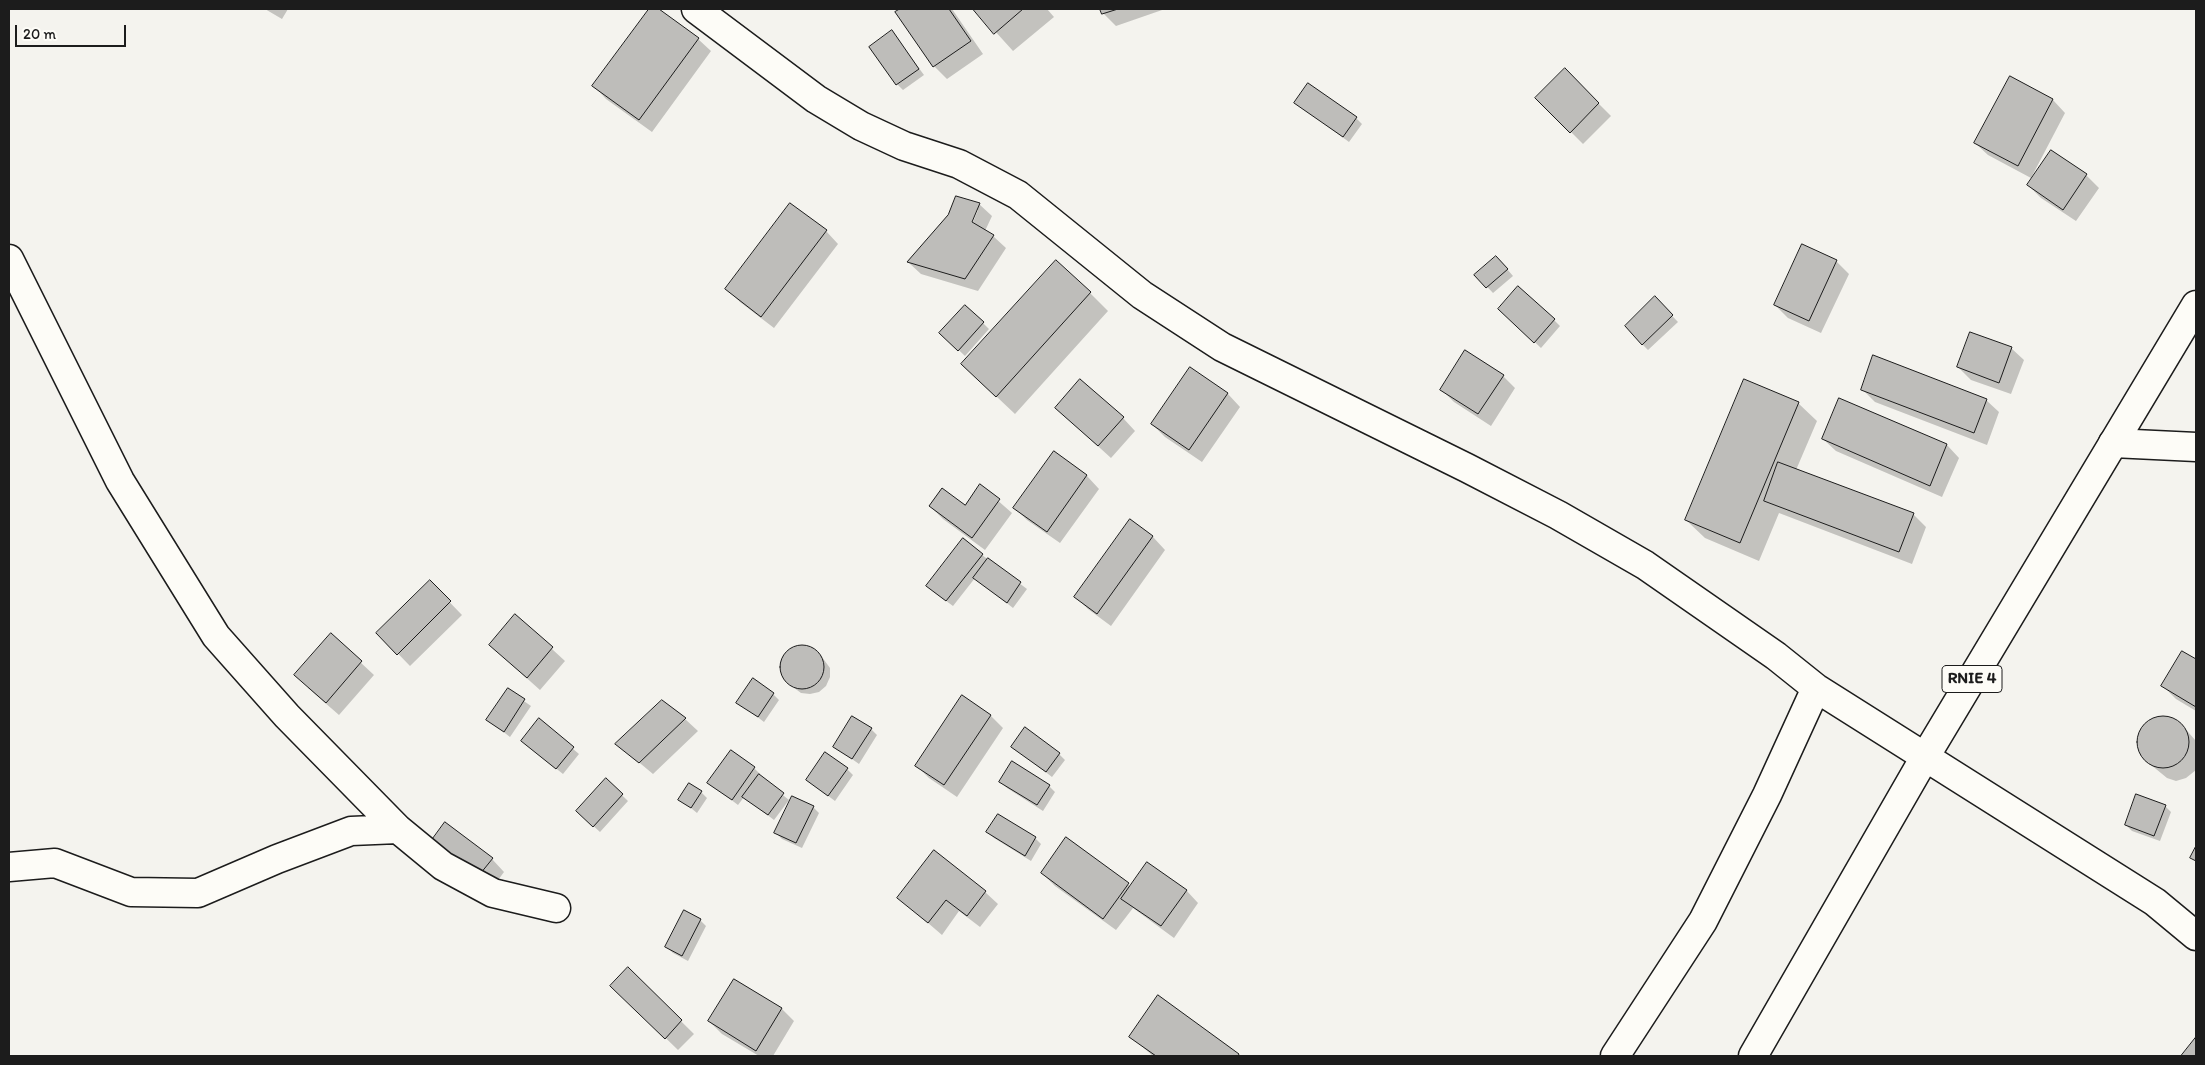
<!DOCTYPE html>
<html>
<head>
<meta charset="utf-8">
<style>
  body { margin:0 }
  #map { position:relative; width:2205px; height:1065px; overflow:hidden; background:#f4f3ee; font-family:Itim,sans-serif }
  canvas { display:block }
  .frame { position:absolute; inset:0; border:10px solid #1c1c1c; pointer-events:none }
  .scale { position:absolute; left:15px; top:25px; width:111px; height:22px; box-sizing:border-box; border:2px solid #1c1c1c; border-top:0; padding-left:6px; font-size:15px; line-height:18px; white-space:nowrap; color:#1c1c1c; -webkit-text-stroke:4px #fdfcf7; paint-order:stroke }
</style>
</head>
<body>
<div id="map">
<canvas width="2205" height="1065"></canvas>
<div class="frame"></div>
<div class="scale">20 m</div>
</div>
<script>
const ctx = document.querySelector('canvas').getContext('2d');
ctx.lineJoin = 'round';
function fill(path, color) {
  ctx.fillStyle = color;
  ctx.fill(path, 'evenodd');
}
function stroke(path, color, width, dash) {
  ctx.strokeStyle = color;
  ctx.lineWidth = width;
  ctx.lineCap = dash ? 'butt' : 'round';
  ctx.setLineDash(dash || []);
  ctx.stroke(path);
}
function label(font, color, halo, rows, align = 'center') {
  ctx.font = font + ' Itim,sans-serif';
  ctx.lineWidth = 5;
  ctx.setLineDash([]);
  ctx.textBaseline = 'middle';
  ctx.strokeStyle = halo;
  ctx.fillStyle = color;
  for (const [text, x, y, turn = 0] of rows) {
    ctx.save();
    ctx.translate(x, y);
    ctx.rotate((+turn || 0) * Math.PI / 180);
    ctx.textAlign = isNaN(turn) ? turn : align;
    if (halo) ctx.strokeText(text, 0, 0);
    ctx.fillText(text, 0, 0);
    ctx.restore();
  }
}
fill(new Path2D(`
  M265,9H288L282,19Z
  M650,9H657L698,39L711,51L652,132L606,99L594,86Z
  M902,9H952L983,54L947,79L934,66L897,12Z
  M975,9H1047L1054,17L1013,51Z
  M1102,9H1165L1116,26L1104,14Z
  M892,32L924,75L903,90L897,84Z
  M1565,70L1611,116L1583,144L1537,98Z
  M2010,78L2053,100L2065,113L2031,178L1988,155L1975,143Z
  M1296,103L1356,118L1362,124L1349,142Z
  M2051,152L2086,175L2099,188L2076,221L2041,198L2028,185Z
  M979,204L992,216L985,231L993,236L1006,248L978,291L921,274L908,262ZM976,210H978L970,229L968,228Z
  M826,231L838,244L774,328L740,302L727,289Z
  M1836,261L1849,274L1821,333L1788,318L1775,305Z
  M1502,263L1513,276L1493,293L1476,275Z
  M1090,293L1108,311L1015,414L962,364Z
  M1655,298L1678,322L1648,350L1642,344Z
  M1506,315L1554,320L1560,326L1541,348Z
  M983,323L989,329L965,356L947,339Z
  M2011,348L2024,360L2011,394L1971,380L1958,367Z
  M1190,369L1228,394L1240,407L1202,462L1165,437L1152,424Z
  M1503,376L1515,388L1491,426L1454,402L1441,389Z
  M1862,389L1986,400L1999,412L1987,445L1875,402Z
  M1840,399L1947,445L1959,458L1942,497L1836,451L1823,439Z
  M1798,403L1817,421L1796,470L1913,514L1926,527L1912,564L1779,513L1759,561L1705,538L1686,520Z
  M1056,408L1123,418L1135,431L1111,458Z
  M1054,453L1087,476L1099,489L1060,543L1027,520L1015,508Z
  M980,485L1012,513L985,550L943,519L930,506L965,507Z
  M1130,521L1153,537L1165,550L1111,626L1088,609L1076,597Z
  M982,555L1027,589L1013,608L975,578L953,606L934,592Z
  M430,582L462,615L410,666L378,633Z
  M515,615L565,661L540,690L503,657Z
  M331,635L374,675L339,715L308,688Z
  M802,646L812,647L819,653L830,668V677L826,686L819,692L810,694L801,693L793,687L782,672V662L786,654L793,648Z
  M2182,653L2196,661V711L2176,699L2163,686Z
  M508,690L531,706L510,737L488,720Z
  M773,694L779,700L764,722L738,702Z
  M990,715L1003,728L957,797L929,778L916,765Z
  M2163,717L2173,719L2181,724L2196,741V770L2186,778L2176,781L2167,778L2145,760L2140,751L2138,742L2140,732L2146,724L2154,719Z
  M685,719L698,731L653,774L617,744Z
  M539,720L579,754L563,774L529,747Z
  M871,729L877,735L859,764L835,747Z
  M1013,747L1059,754L1065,760L1052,777Z
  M754,768L760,774L759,776L789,800L774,820L744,797L738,805L709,783Z
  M847,769L853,775L835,801L807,780Z
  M606,780L628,801L600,832L577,811Z
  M1001,782L1049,786L1055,792L1043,811L1007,788Z
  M701,792L707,798L697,813L680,799Z
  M2165,806L2171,812L2160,841L2132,831L2126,825Z
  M813,807L819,813L802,848L782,839L776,833Z
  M988,832L1035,838L1041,844L1031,861L994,838Z
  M1067,839L1131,887L1186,890L1198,903L1174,938L1133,908L1116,930L1055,886L1042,873Z
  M443,856L492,859L504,872L490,891Z
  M985,892L998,904L980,927L959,911L942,935L899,898Z
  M700,920L706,926L688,961L673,953L666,947Z
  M628,969L694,1034L678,1050L612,986Z
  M735,980L782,1009L794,1021L773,1056H759L722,1034L709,1021Z
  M1130,1036L1239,1055L1240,1056H1153Z`), '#0003');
const building = new Path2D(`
  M649,9H659L699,38L639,120L592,86Z
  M900,9H949L971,41L933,67L895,12Z
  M973,9H1023L994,34Z
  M1100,9H1118L1102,14Z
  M892,30L919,69L896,85L869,47Z
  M1565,68L1599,103L1570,133L1535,98Z
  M2010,76L2053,99L2018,166L1974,143Z
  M1308,83L1357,117L1343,137L1294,103Z
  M2051,150L2087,174L2063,210L2027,185Z
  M956,196L980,203L972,222L994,235L965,279L907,262L948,215Z
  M790,203L827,230L761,317L725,289Z
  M1802,244L1837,260L1809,321L1774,305Z
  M1496,256L1508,269L1486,288L1474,275Z
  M1056,260L1091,292L996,397L961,364Z
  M1518,286L1555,319L1534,343L1498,309Z
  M1655,296L1673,315L1642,345L1625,326Z
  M965,305L984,322L958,351L939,333Z
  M1970,332L2012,347L1999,383L1957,367Z
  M1465,350L1504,375L1478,414L1440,390Z
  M1873,355L1987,399L1974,433L1861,390Z
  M1190,367L1228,393L1189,450L1151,424Z
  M1080,379L1124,417L1098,446L1055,408Z
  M1744,379L1799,402L1740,543L1685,520Z
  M1839,398L1947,444L1930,486L1822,439Z
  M1054,451L1087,475L1047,532L1013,508Z
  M1778,462L1914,513L1899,552L1764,501Z
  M980,484L1000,499L972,538L929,506L942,488L965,505Z
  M1130,519L1153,536L1097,614L1074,597Z
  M963,538L983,554L946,601L926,586Z
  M988,558L1021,582L1007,603L973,578Z
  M430,580L451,601L397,655L376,633Z
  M515,614L553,647L527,678L489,645Z
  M331,633L362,661L326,703L294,675Z
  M780 667a22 22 0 1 1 44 0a22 22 0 1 1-44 0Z
  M2182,651L2196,659V707L2161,686Z
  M753,678L774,693L758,717L736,703Z
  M508,688L525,699L504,732L486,720Z
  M962,695L991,715L944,785L915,766Z
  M662,700L686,718L639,763L615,744Z
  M852,716L872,728L852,759L833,747Z
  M2137 742a26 26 0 1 1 52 0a26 26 0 1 1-52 0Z
  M539,718L574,747L556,769L521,741Z
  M1025,727L1060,753L1046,772L1011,747Z
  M731,750L755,767L732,800L707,783Z
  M825,752L848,768L828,796L806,780Z
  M1012,761L1050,785L1037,805L999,782Z
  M759,774L784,793L768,815L742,797Z
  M606,778L623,794L593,827L576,811Z
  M689,783L702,791L691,808L678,800Z
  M2136,794L2166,805L2154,836L2125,825Z
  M792,796L814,806L796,843L774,833Z
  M998,814L1036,837L1025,856L986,832Z
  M445,822L493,858L476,879L429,844Z
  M1066,837L1129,883L1103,919L1041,873Z
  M2196,846V861L2190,858Z
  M934,850L986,891L967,916L946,900L928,923L897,898Z
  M1147,862L1187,890L1161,926L1121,899Z
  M684,910L701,919L682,956L665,947Z
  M628,967L682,1020L665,1039L610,986Z
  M734,979L782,1008L756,1051L708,1021Z
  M1158,995L1239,1054L1238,1056H1156L1129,1037Z
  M2196,1037V1056H2181Z`);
fill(building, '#bebdba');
stroke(building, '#1c1c1c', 1);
const street = new Path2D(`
  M696,9L816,99L861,126L904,146L959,164L1018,195L1142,295L1222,347L1467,468L1558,515L1645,565L1776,656L1816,688L2155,902L2196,936
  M9,259L120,481L216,636L287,716L398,829
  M2113,443L2196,447
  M9,867L55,863L131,892L198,893L277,859L351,831L398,829L443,866L493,893L556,908
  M1615,1056L1703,921L1767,795L1816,688`);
const primary = new Path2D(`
  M1753,1056L1925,757L2196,305`);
stroke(street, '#1c1c1c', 31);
stroke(primary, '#1c1c1c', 31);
stroke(street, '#fdfcf7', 28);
stroke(primary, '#fdfcf7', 28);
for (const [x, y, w] of [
  [1972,679,60]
]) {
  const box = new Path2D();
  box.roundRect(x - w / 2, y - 13.5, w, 27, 4);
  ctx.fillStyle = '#fdfcf7';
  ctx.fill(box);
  stroke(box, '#1c1c1c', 1);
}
label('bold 16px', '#1c1c1c', null, [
  ["RNIE 4",1972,679]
]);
</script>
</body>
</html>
